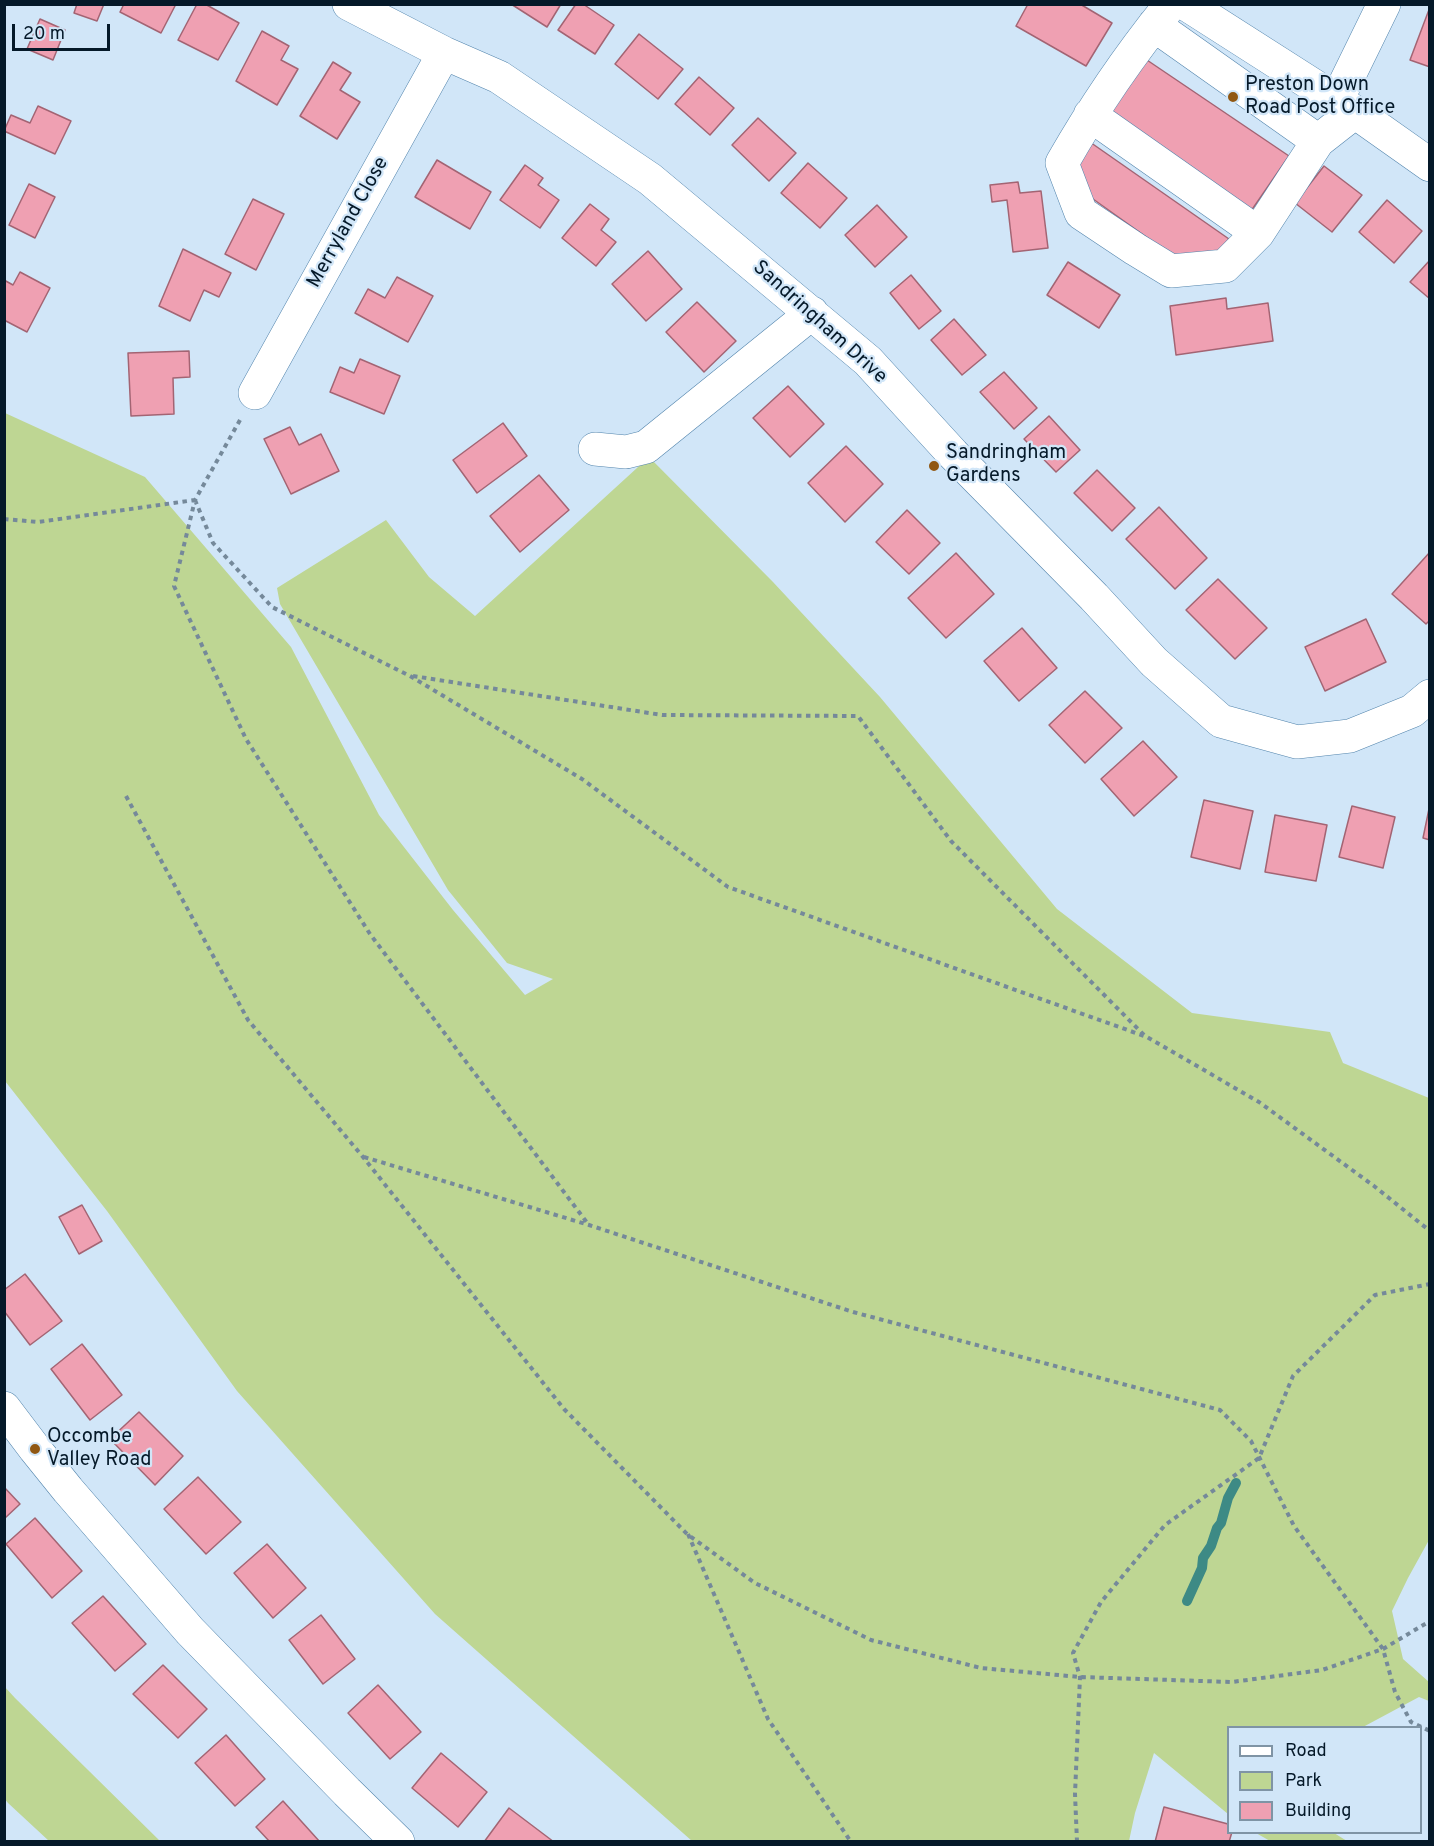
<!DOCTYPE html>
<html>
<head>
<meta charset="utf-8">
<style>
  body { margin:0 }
  #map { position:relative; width:1434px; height:1846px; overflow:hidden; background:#d1e6f8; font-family:Overpass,sans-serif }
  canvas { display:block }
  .frame { position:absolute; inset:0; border:6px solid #051929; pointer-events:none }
  .legend { position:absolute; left:1227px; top:1726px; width:195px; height:108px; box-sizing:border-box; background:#d1e6f8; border:2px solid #7f94a5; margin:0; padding:8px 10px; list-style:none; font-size:18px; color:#051929 }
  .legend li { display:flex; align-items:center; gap:12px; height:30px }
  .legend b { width:30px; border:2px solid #7f94a5 }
  .scale { position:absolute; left:12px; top:24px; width:98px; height:27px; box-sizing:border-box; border:3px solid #051929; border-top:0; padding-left:8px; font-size:18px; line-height:21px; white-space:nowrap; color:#051929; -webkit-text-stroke:4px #d1e6f8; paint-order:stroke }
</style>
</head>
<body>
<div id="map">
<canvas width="1434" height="1846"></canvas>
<div class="frame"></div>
<ul class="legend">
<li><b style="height:8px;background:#fff"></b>Road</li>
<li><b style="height:16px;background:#bed693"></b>Park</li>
<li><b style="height:16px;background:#efa0b2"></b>Building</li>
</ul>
<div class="scale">20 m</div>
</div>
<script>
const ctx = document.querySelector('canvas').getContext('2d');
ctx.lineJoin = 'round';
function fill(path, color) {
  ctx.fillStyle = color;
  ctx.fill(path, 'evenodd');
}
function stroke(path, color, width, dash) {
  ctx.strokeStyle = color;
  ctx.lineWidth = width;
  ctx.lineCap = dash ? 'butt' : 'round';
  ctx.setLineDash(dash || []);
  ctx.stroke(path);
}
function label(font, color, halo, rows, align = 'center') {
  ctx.font = font + ' Overpass,sans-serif';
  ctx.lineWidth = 4.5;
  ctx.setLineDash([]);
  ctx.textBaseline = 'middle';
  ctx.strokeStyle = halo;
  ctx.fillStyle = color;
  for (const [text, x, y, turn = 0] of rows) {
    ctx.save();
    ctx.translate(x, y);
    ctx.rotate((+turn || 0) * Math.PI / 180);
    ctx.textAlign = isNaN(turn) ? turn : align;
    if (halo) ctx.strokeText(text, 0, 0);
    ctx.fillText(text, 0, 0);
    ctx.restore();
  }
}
fill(new Path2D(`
  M5,413L145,477L291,647L379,815L453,910L525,995L553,979L507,963L448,890L280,604L277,588L386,520L429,577L475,616L649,457L773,582L880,697L1057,909L1192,1013L1330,1032L1343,1063L1429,1098V1540L1408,1578L1392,1611L1403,1659L1429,1682V1701L1419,1697L1363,1727L1228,1728V1814L1154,1753L1135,1813L1129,1841H692L435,1614L237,1391L107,1211L5,1081Z
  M4,1686L15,1698L160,1841H49L8,1803L4,1798Z
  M1256,1833H1334L1347,1841H1270Z`), '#bed693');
stroke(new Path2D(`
  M1187,1601L1202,1568L1203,1558L1211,1546L1217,1528L1221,1523L1228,1498L1236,1483`), '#3d8a85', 10);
const building = new Path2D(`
  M77,4H104L97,21L74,13Z
  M124,4H176L161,33L120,12Z
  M197,4H205L239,23L218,60L178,40Z
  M511,4H561L547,27Z
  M576,4H583L614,25L595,54L558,30Z
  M1028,4H1080L1112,23L1086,66L1016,26Z
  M1430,7V67L1410,60Z
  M40,19L65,30L53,60L27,49Z
  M262,31L289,46L281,60L298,69L277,105L236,81Z
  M639,34L683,69L658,99L615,64Z
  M1141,56L1289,156L1251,211L1104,110Z
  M333,62L351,73L340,90L360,102L337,139L300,116Z
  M699,77L734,108L710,135L675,104Z
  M38,106L71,121L55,154L4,131L11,115L30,123Z
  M758,118L796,153L769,181L732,145Z
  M1087,140L1229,239L1216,254L1180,261L1079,189L1073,166Z
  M437,160L491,192L470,229L415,197Z
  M808,163L847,198L820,228L781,193Z
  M525,165L543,178L538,185L559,200L540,228L500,200Z
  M1324,166L1362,195L1332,232L1295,203Z
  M1018,182L1020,193L1041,191L1048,248L1013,252L1007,200L992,202L990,185Z
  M29,184L55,197L35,238L9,225Z
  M253,199L284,214L256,270L225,254Z
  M1387,200L1422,231L1394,263L1359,232Z
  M590,204L609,219L601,230L616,242L596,266L562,238Z
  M877,205L907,237L875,267L845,235Z
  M183,249L231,273L219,297L204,290L190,321L159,306Z
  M648,251L682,289L646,321L612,284Z
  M1430,260V299L1410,282Z
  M1068,262L1120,295L1099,328L1047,295Z
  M20,272L50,288L27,332L4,320V280L13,285Z
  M911,275L941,311L919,329L890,293Z
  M397,277L433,296L408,342L355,313L368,289L385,298Z
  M1226,298L1227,309L1268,303L1273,341L1176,355L1170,306Z
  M697,302L736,341L704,372L666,332Z
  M954,319L986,355L962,375L931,340Z
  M189,351L190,377L173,378L174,414L131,416L128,353Z
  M360,359L400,376L384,414L330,392L340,367L354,373Z
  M1004,372L1037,408L1014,429L980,392Z
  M788,386L824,424L790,457L753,418Z
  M1049,416L1080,450L1056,472L1024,439Z
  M503,423L527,456L477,493L453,460Z
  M290,427L299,445L321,434L339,471L291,494L264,439Z
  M846,446L883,484L845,522L808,483Z
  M1097,470L1135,508L1112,531L1074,493Z
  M539,475L569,510L520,552L490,516Z
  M1159,507L1207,558L1175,589L1126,539Z
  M907,510L940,543L909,574L876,542Z
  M1430,552V620L1426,624L1392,594Z
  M956,553L994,594L946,638L908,598Z
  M1218,579L1267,628L1235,659L1186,610Z
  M1366,619L1386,662L1325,691L1305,647Z
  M1022,628L1057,668L1019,701L984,661Z
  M1085,691L1122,728L1085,763L1049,725Z
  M1143,741L1177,777L1134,816L1101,779Z
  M1204,800L1253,811L1240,869L1191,857Z
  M1430,804V840L1423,838Z
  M1352,806L1395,817L1383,868L1339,857Z
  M1275,815L1327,825L1316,881L1265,872Z
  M82,1205L102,1241L79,1254L59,1217Z
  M25,1274L62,1321L30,1345L4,1311V1290Z
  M82,1344L122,1395L90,1420L51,1369Z
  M139,1412L183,1456L155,1485L110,1439Z
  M198,1477L241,1522L206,1554L164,1509Z
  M4,1487L20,1504L4,1519Z
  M35,1518L82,1571L52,1598L6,1544Z
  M267,1544L306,1588L273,1618L234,1573Z
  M103,1596L146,1644L115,1671L72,1623Z
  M321,1615L355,1659L323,1684L289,1640Z
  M163,1665L207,1709L178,1738L133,1694Z
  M378,1685L421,1732L390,1759L348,1713Z
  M226,1735L265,1779L235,1806L195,1763Z
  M441,1753L487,1792L458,1827L412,1788Z
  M283,1801L320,1842H270L256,1827Z
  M1164,1807L1228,1824V1832H1232L1229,1842H1155Z
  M509,1808L554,1842H484Z`);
fill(building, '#efa0b2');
stroke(building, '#a36473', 1.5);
const minor = new Path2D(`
  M349,4L444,53L499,77L650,179L868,361L953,454L1094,597L1154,662L1221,721L1297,742L1350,736L1412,711L1430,696
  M1171,4C1130,54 1094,107 1062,163L1081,213L1135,249L1171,271L1225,266L1258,233L1318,141L1355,112
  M1186,4L1355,112L1430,165
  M1154,25L1318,141
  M1337,100L1384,4
  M1090,115L1258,233
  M255,393L444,53
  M595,449L626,452L646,447L812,313
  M4,1408L35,1449L68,1490L190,1631L347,1792L398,1842`);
stroke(minor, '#5284ac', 34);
stroke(new Path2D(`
  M240,420L195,500L174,586L246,739L370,934L588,1224
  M195,500L213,543L272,607L410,676L582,779L728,887L1147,1037L1259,1102L1374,1186L1430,1231
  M4,519L38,522L195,500
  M413,676L662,715L858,716L951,841L1144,1035
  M126,796L248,1020L363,1157L564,1409L687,1534L755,1583L871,1640L981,1668L1080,1677L1232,1682L1322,1670L1383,1649L1430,1621
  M364,1157L589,1225L853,1312L1220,1410L1251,1441L1294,1526L1383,1649L1395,1692L1411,1722L1430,1731
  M688,1534L768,1719L851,1842
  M1077,1842L1075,1794L1080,1677L1073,1653L1101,1602L1165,1525L1259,1458L1293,1376L1375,1295L1430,1284`), '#75899a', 4, [4.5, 4.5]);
stroke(minor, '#fff', 33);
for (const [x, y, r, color] of [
  [1233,97,6,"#905712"],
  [934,466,6,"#905712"],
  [35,1449,6,"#905712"]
]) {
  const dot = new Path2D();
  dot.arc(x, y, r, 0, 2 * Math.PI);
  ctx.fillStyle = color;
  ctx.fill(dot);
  stroke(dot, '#d1e6f8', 2);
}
label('20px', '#051929', '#d1e6f8', [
  ["Preston Down",1245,86],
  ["Road Post Office",1245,109],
  ["Sandringham",946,454],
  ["Gardens",946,477],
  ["Occombe",47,1438],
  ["Valley Road",47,1461]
], 'left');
label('20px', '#051929', '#d1e6f8', [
  ["Merryland Close",349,223,-61],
  ["Sandringham Drive",819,323,42]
]);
</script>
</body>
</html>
